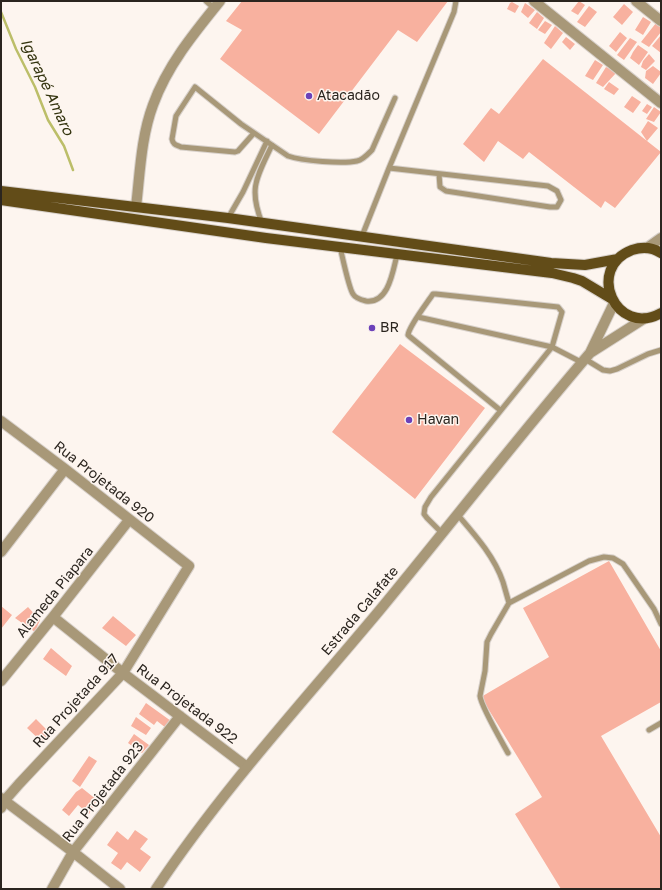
<!DOCTYPE html>
<html>
<head>
<meta charset="utf-8">
<style>
  body { margin:0 }
  #map { position:relative; width:662px; height:890px; overflow:hidden; background:#fdf5ef; font-family:"Golos Text",sans-serif }
  canvas { display:block }
  .frame { position:absolute; inset:0; border:2px solid #2b251f; pointer-events:none }
</style>
</head>
<body>
<div id="map">
<canvas width="662" height="890"></canvas>
<div class="frame"></div>
</div>
<script>
const ctx = document.querySelector('canvas').getContext('2d');
ctx.lineJoin = 'round';
function stroke(path, color, width, dash) {
  ctx.strokeStyle = color;
  ctx.lineWidth = width;
  ctx.lineCap = dash ? 'butt' : 'round';
  ctx.setLineDash(dash || []);
  ctx.stroke(path);
}
function fill(path, color) {
  ctx.fillStyle = color;
  ctx.fill(path, 'evenodd');
}
function label(font, color, halo, rows, align = 'center') {
  ctx.font = font + ' "Golos Text",sans-serif';
  ctx.lineWidth = 3;
  ctx.setLineDash([]);
  ctx.textBaseline = 'middle';
  ctx.strokeStyle = halo;
  ctx.fillStyle = color;
  for (const [text, x, y, turn = 0] of rows) {
    ctx.save();
    ctx.translate(x, y);
    ctx.rotate((+turn || 0) * Math.PI / 180);
    ctx.textAlign = isNaN(turn) ? turn : align;
    if (halo) ctx.strokeText(text, 0, 0);
    ctx.fillText(text, 0, 0);
    ctx.restore();
  }
}
stroke(new Path2D(`
  M1,12L16,49L35,87L48,120L64,146L73,170`), '#bcbe69', 2.5);
fill(new Path2D(`
  M242,1H448L417,42L398,30L319,134L220,59L242,30L226,21Z
  M579,1L585,5L578,15L571,11Z
  M512,2L519,6L515,13L507,9L510,3Z
  M525,3L535,10L528,18L521,12Z
  M624,4L633,12L622,25L613,17Z
  M589,6L597,12L585,27L577,22Z
  M537,12L544,18L537,29L529,23Z
  M643,17L651,22L643,35L635,30Z
  M545,21L552,25L545,34L538,30Z
  M656,23L661,27V32L649,47L641,42Z
  M555,26L563,33L551,49L544,43Z
  M620,32L627,38L616,52L609,46Z
  M661,35V53L652,46Z
  M566,37L575,44L570,50L562,42Z
  M630,38L637,42L624,60L617,55Z
  M638,45L648,52L639,65L630,58L633,52Z
  M649,54L655,61L646,70L641,67L643,61Z
  M543,59L661,152L615,208L605,201L601,208L529,152L523,159L498,141L484,162L463,144L491,108L499,114Z
  M595,60L603,65L593,80L585,76Z
  M653,66L661,72V73L653,84L645,78L646,71Z
  M606,67L617,72L603,87L596,83Z
  M609,82L619,89L614,95L604,89Z
  M632,96L641,102L633,113L624,107Z
  M647,104L652,107L647,114L642,111Z
  M654,107L661,112L654,122L646,119Z
  M648,121L658,128L647,141L641,132Z
  M400,344L485,408L415,499L332,432Z
  M609,561L661,651V702L601,736L661,837V889H561L515,814L542,797L481,697L549,657L523,608Z
  M1,606L12,615L1,629Z
  M28,607L40,620L35,632L15,618Z
  M113,616L136,635L126,646L102,628Z
  M51,648L72,666L66,676L43,659Z
  M146,703L171,721L166,728L157,721L154,725L139,714Z
  M136,717L151,728L146,735L131,726Z
  M36,719L49,732L43,743L27,728Z
  M134,734L149,745L142,753L128,743Z
  M89,756L97,761L80,787L72,781Z
  M82,788L97,800L89,814L78,805L69,816L62,810L76,792Z
  M135,830L148,839L140,849L151,857L140,872L127,862L121,870L111,863L118,853L107,845L117,831L128,840Z`), '#f8b19f');
const service = new Path2D(`
  M206,1L214,8
  M254,133L238,151L235,152L181,147C177,145 173,145 172,139L176,116L195,87L241,124L288,156C302,161 343,164 357,161C363,160 368,154 372,150L395,98
  M389,168L454,12L456,1
  M228,218L243,192L267,141
  M262,223C248,188 257,177 272,145
  M362,236L389,168L548,186L557,191L561,200L557,207H550L446,191L440,187L439,174
  M340,247C342,255 349,289 353,294C355,298 362,300 366,301C389,304 393,270 397,255
  M418,317L552,347L562,312L558,307L436,294H433C427,303 409,326 408,335L409,336L500,410
  M585,359L603,370L610,371L617,369L648,354L661,350
  M457,514C475,535 494,556 503,582C505,589 507,596 509,603L491,634L487,642L485,671L480,696C481,706 502,742 508,753
  M442,533L427,518L424,514L425,507L431,497L552,347L581,362
  M509,603L589,561L604,557L613,558L623,564L654,609L661,624
  M649,730L661,723`);
const minor = new Path2D(`
  M534,1L661,103
  M636,1L661,21
  M1,421L65,469L189,566L123,673L19,784L5,800L1,808
  M1,552L65,469
  M53,617L123,673L247,767
  M1,681L53,617L129,520
  M1,798L73,852L120,889
  M52,889L73,852L180,716`);
const tertiary = new Path2D(`
  M136,207C140,173 141,137 153,105C167,66 194,33 220,1
  M647,248L661,238
  M590,353L645,318
  M156,889C222,790 303,702 379,611C450,525 518,437 590,353L614,303`);
const primary = new Path2D(`
  M1,191L228,218L551,263L585,265L618,259
  M1,200L266,238L552,273L573,278L582,281L612,299
  M661,253C652,247 641,247 632,250C585,268 616,338 661,313`);
stroke(service, '#d7d0ca', 7);
stroke(minor, '#d7d0ca', 12);
stroke(tertiary, '#d7d0ca', 12);
stroke(primary, '#d7d0ca', 12);
stroke(service, '#a89878', 5);
stroke(minor, '#a89878', 10);
stroke(tertiary, '#a89878', 10);
stroke(primary, '#624c18', 10);
for (const [x, y, r, color] of [
  [309,96,4,"#6c41b9"],
  [372,328,4,"#6c41b9"],
  [409,420,4,"#6c41b9"]
]) {
  const dot = new Path2D();
  dot.arc(x, y, r, 0, 2 * Math.PI);
  ctx.fillStyle = color;
  ctx.fill(dot);
  stroke(dot, '#fdf5ef', 1.5);
}
label('14px', '#2b251f', '#fdf5ef', [
  ["Atacadão",317,96],
  ["BR",380,328],
  ["Havan",417,420]
], 'left');
label('14px', '#2b251f', '#fdf5ef', [
  ["Rua Projetada 920",104,482,38],
  ["Alameda Piapara",55,592,-51],
  ["Estrada Calafate",360,611,-50],
  ["Rua Projetada 917",76,701,-48],
  ["Rua Projetada 922",187,704,37],
  ["Rua Projetada 923",103,792,-52]
]);
label('italic 15px', '#33330e', '#fdf5ef', [
  ["Igarapé Amaro",47,87,65]
]);
</script>
</body>
</html>
